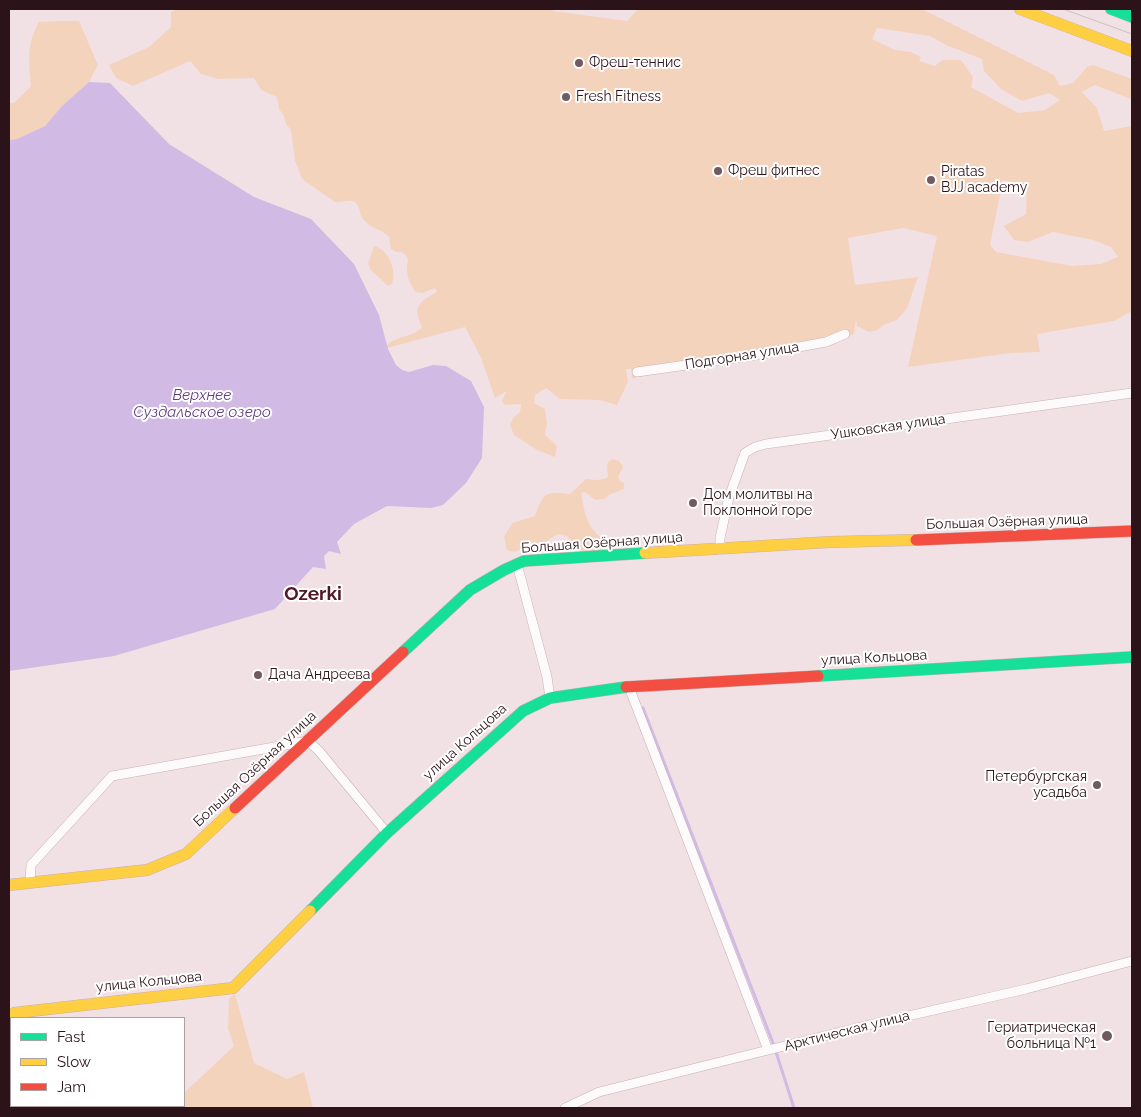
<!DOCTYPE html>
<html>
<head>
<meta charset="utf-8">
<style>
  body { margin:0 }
  #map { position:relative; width:1141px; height:1117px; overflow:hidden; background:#f2e1e4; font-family:Raleway,sans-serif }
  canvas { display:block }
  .frame { position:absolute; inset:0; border:10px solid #2c1219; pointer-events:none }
  .legend { position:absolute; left:10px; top:1017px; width:175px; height:90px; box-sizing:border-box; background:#fff; border:1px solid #aba0a3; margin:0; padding:6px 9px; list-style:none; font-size:15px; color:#2c1219 }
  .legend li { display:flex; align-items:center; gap:10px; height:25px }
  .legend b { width:25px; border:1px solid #aba0a3 }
</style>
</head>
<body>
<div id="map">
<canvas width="1141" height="1117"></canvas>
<div class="frame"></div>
<ul class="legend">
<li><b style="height:6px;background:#16e098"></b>Fast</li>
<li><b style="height:6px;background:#ffcf43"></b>Slow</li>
<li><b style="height:6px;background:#f24e42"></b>Jam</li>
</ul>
</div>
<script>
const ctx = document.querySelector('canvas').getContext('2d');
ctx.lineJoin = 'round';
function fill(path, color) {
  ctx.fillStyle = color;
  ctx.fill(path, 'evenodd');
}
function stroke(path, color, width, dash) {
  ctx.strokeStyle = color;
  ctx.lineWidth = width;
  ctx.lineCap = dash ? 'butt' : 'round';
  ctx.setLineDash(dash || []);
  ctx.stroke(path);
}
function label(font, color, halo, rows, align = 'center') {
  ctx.font = font + ' Raleway,sans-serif';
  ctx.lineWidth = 4;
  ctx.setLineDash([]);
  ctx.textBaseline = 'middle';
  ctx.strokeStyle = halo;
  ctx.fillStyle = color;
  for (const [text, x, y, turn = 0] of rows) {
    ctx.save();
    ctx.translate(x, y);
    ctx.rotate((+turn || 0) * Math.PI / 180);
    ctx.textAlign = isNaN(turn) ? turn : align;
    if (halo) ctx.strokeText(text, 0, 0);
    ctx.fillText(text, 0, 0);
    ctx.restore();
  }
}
fill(new Path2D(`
  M178,9H552L554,11L627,21L638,9H922L1054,75L1060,86L1073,83L1087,67L1093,65L1132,79L1131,99L1095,85L1082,92L1097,108L1104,131L1132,126V311L1114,321L1037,334L1040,352L1011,353L908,367L937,236L903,228L848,238L855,285L918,277L907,308L897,320L883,325L878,330L869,332L857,326L856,319L854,334L831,346L814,349L632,378L631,369H626L628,382L617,405L599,400L560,399L546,388L535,395L534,403L545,409L547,424L545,435L557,446L555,457L537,450L514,435L510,425L513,418L520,412L521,404L504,405L502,400L507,391L495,398L481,358L465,327L387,348V345C398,335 412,338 422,327C412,306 419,302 437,292L435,288L422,293L415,292C412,286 407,278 407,271C406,261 412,260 402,252H396L391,249L389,237C381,229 370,228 363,219C359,214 360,205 355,202C349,199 341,203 335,202L302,179L295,161L291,130L286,124L283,114L279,109L277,97L261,90L254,78L218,79L201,74L190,61L133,86L116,78L109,65L149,47L171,27V12ZM877,28L930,36L948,46L982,59L984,71L1001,89L1022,101L1049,93L1060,100L1045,110L1018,113L971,87L973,77L961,60H942L935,66L919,61L921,57L911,52L895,50L872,39ZM1003,180L1027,186L1026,214L1004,226L1014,240L1028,242L1053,232L1093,240L1111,247L1118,257L1101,264L1072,266L996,252L990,245Z
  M57,21H79L98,65L89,82L62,106L45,126L17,139L9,140V103H14L31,86C29,61 26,45 39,22Z
  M374,246C389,249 397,271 392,284L388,286L371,270L368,264Z
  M613,459L619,461L623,467L618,477L620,481L624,483V489L611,494L604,499L595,500L585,492L581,493C585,514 587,529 606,541L605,550C582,552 582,556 567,536L558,534L542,544L527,542C520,550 517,554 507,550L504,537L512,523L535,516C543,493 545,491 570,494L586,479C594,480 601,481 608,477L607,466L609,461Z
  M235,994L254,1063L287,1079L304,1072L313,1108H141L149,1106H184V1093L234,1046L228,1028L229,998Z`), '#f4d3bd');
fill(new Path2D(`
  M89,82L110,83L169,144L254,197L311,219L354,264L379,315L388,349L396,365L402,370L409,372L433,365L446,366L471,381L484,407L482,458L466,483L443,505L431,508L387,506L354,524L337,542L341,554L329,551L324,556L326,569L313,567L275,609L114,656L9,671V140L17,139L45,126L62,106Z`), '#d1bae3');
stroke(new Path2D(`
  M643,708L773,1043
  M776,1052L794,1108`), '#d1bae3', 3);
const street = new Path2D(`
  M637,372L750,356L826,342L845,334
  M720,550V538L729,497L745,453L755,447L766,444L1132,393
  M517,564L547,677L550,698
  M629,687L768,1050
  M30,883L31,865L112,776L308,741L319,751L387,833
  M565,1108L599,1092L873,1024L1026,989L1132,961`);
const fast = new Path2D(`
  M1111,9L1132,17
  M403,652L470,590L504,570L524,561L645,553
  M818,676L1132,657
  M310,911L387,833L523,711L550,698L626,687`);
const slow = new Path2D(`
  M1020,9L1132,51
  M645,553L830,542L916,540
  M9,885L147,870L186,854L235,808
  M14,1013L233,988L310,911`);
const jam = new Path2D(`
  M916,540L1132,531
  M626,687L818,676
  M235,808L403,652`);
stroke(street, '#c6b1b5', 10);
stroke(fast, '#c6b1b5', 12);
stroke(slow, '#c6b1b5', 12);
stroke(jam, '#c6b1b5', 12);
stroke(street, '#fdfafb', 9);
stroke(fast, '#16e098', 11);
stroke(slow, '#ffcf43', 11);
stroke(jam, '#f24e42', 11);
stroke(new Path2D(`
  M1063,9L1132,34`), '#c7c2c3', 1);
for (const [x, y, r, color] of [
  [579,63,5,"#715a60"],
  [566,97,5,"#715a60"],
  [718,171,5,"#715a60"],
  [931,180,5,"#715a60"],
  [693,503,5,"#715a60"],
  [258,675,5,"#715a60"],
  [1097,785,5,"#715a60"],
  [1107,1036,6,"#715a60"]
]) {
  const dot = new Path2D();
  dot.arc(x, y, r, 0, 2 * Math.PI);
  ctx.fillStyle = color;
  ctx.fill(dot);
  stroke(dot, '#fff', 2);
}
label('14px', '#2c1219', '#fff', [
  ["Фреш-теннис",589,63],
  ["Fresh Fitness",576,97],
  ["Фреш фитнес",728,171],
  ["Piratas",941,172],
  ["BJJ academy",941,188],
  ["Дом молитвы на",703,495],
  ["Поклонной горе",703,511],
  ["Дача Андреева",268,675],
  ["Петербургская",1087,777,"right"],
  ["усадьба",1087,793,"right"],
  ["Гериатрическая",1096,1028,"right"],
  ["больница №1",1096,1044,"right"]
], 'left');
label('14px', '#2c1219', '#fff', [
  ["Подгорная улица",742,356,-9],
  ["Ушковская улица",888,427,-8],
  ["Большая Озёрная улица",1007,522,-2],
  ["Большая Озёрная улица",602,543,-4],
  ["улица Кольцова",874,658,-3],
  ["улица Кольцова",465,742,-42],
  ["Большая Озёрная улица",255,769,-43],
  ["улица Кольцова",149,982,-6],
  ["Арктическая улица",847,1031,-14]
]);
label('italic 15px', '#613e84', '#fff', [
  ["Верхнее",202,395],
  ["Суздальское озеро",202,412]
]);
label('bold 19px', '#521629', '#fff', [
  ["Ozerki",313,594]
]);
</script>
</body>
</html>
